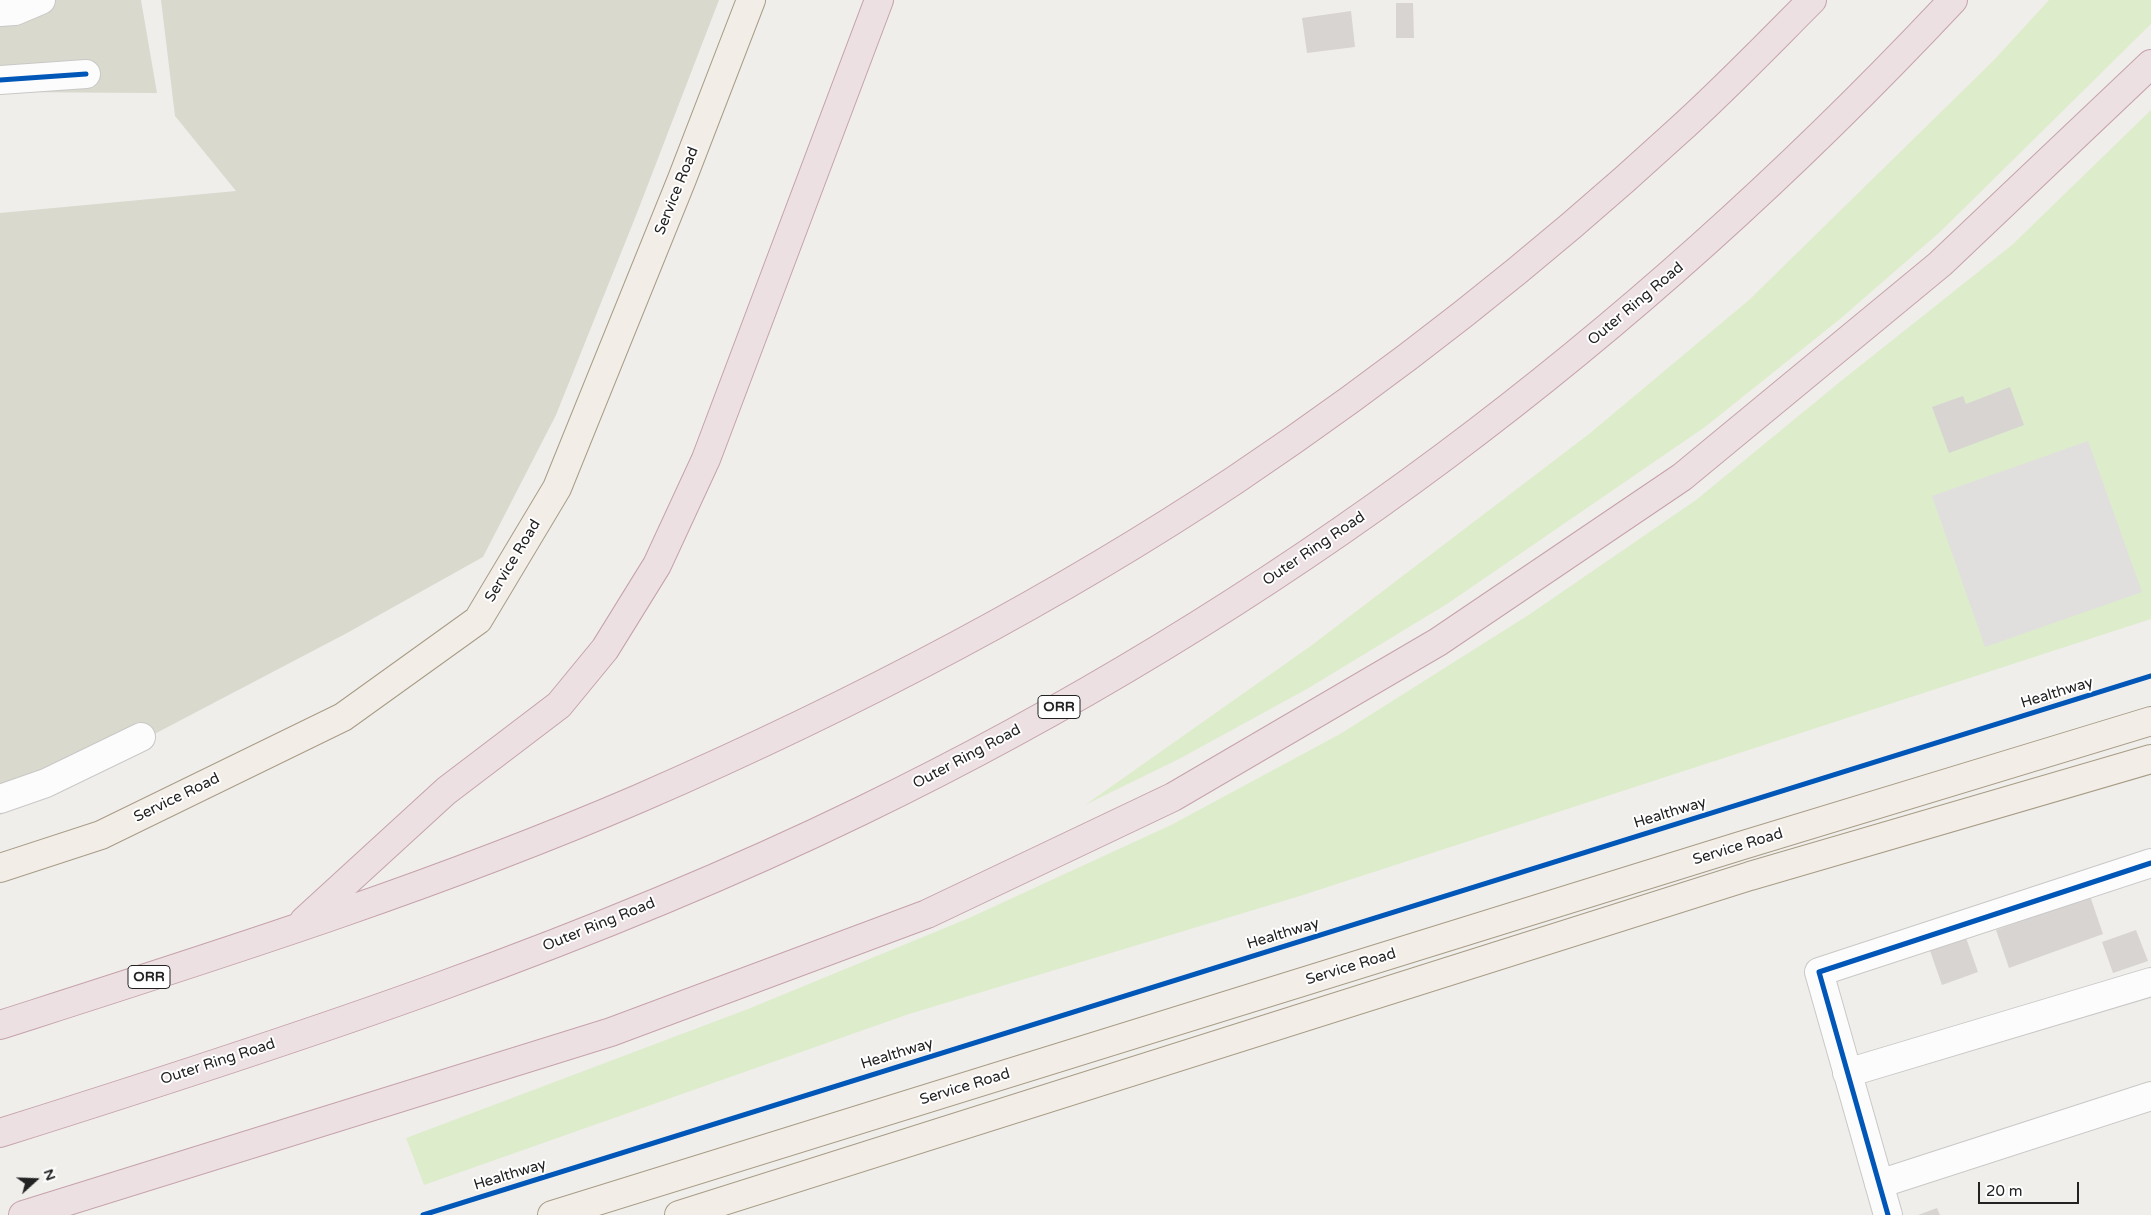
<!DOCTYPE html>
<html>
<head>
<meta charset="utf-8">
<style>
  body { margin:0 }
  #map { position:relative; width:2151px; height:1215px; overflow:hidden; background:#f0eeeb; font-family:"Varela Round",sans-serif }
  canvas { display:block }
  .north { position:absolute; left:10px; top:1155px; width:50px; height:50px; -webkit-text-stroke:4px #fff; paint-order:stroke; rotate:70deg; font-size:14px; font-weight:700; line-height:20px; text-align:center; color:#222 }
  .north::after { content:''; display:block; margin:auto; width:18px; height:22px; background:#222; clip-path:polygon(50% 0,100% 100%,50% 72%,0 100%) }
  .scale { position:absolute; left:1978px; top:1182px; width:101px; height:22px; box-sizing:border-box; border:2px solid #222; border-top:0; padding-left:6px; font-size:15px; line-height:18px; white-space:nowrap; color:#222; -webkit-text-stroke:4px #fff; paint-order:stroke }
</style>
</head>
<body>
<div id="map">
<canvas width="2151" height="1215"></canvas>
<div class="north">N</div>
<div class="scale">20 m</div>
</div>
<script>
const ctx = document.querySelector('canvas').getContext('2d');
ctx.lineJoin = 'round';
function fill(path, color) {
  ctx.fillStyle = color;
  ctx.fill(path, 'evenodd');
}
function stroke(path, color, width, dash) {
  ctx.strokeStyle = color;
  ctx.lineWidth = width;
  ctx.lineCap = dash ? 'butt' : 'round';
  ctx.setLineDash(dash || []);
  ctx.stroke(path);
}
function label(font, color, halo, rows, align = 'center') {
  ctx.font = font + ' "Varela Round",sans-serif';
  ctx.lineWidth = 4;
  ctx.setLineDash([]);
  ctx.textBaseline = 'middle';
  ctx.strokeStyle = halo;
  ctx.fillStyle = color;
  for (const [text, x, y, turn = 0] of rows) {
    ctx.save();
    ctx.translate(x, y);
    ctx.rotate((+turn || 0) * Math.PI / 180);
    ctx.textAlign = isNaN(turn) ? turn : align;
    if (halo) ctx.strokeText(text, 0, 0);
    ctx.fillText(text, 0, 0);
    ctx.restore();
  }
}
fill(new Path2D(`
  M0,0H141L157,93L0,92Z
  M161,0H719L637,213L556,415L483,557L347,633L0,815V213L236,191L175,116Z`), '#d9d9cd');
fill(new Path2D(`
  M2049,0H2151V24L1940,232L1840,319L1705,427L1447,604L1307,689L1179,759L1085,805L1312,645L1589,434L1749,300L1993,61Z
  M2151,110V619L1300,896L909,1014L424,1185L406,1138L748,1009L969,918L1171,825L1340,734L1530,614L1696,500L1841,381L2012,245Z`), '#ddeccb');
fill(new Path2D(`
  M2088,441L2142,592L1985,647L1932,496Z`), '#e0dfde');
fill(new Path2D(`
  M1396,3H1413L1414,38H1396Z
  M1351,11L1355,47L1307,53L1302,18Z
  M2010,387L2024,425L1949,453L1932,407L1963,396L1966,404Z
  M2090,896L2103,934L2009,968L1996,930Z
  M2136,930L2148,961L2113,973L2102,942Z
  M1964,932L1978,972L1942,985L1928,945Z
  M1937,1208L1940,1215H1918Z`), '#d7d4d2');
const minor = new Path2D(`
  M0,12L15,11L41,0
  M0,80L86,74
  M0,799L46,783L141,737
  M1847,1073L2151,982
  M1879,1184L2151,1096
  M1888,1215L1819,972L2151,863`);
const major = new Path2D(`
  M0,868L101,835L343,717L478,620L557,488L682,179L751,0
  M552,1215L1740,846L2151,721
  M679,1215L1750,876L2151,759`);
const highway = new Path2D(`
  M304,921L446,791L559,705L605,649L657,565L706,459L879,0
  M0,1025C215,956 431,888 638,799C845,709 1047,605 1235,480C1390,376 1538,260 1676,133C1723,91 1767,45 1812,0
  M0,1133C292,1041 585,945 861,811C1278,609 1636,338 1953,0
  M23,1215L611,1032L927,914L1173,797L1438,642L1682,477L1940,264L2151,64`);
stroke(minor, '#c9c8c7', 30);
stroke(major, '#a79c86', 30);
stroke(highway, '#c5a2ac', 30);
stroke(minor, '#fdfcfc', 28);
stroke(major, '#f3ede7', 28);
stroke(highway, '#ece0e2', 28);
stroke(new Path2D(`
  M0,80L86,74
  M423,1215L2151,676
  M1888,1215L1819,972L2151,863`), '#0057b8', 5);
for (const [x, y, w] of [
  [1059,707,42],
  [149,977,42]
]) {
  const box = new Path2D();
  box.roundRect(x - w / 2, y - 11.5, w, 23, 4);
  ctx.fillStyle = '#fff';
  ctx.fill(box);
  stroke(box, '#222', 1);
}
label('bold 14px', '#222', null, [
  ["ORR",1059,707],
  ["ORR",149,977]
]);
label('15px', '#222', '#fff', [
  ["Service Road",677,191,-68],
  ["Outer Ring Road",1636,304,-40],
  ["Outer Ring Road",1314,549,-34],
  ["Service Road",513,561,-59],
  ["Healthway",2057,693,-17],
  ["Outer Ring Road",967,757,-28],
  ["Service Road",177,798,-26],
  ["Healthway",1670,813,-17],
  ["Service Road",1738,847,-17],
  ["Outer Ring Road",599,925,-22],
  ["Healthway",1283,934,-17],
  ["Service Road",1351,967,-17],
  ["Healthway",897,1054,-17],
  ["Outer Ring Road",218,1062,-18],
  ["Service Road",965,1087,-17],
  ["Healthway",510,1175,-17]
]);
</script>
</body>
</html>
